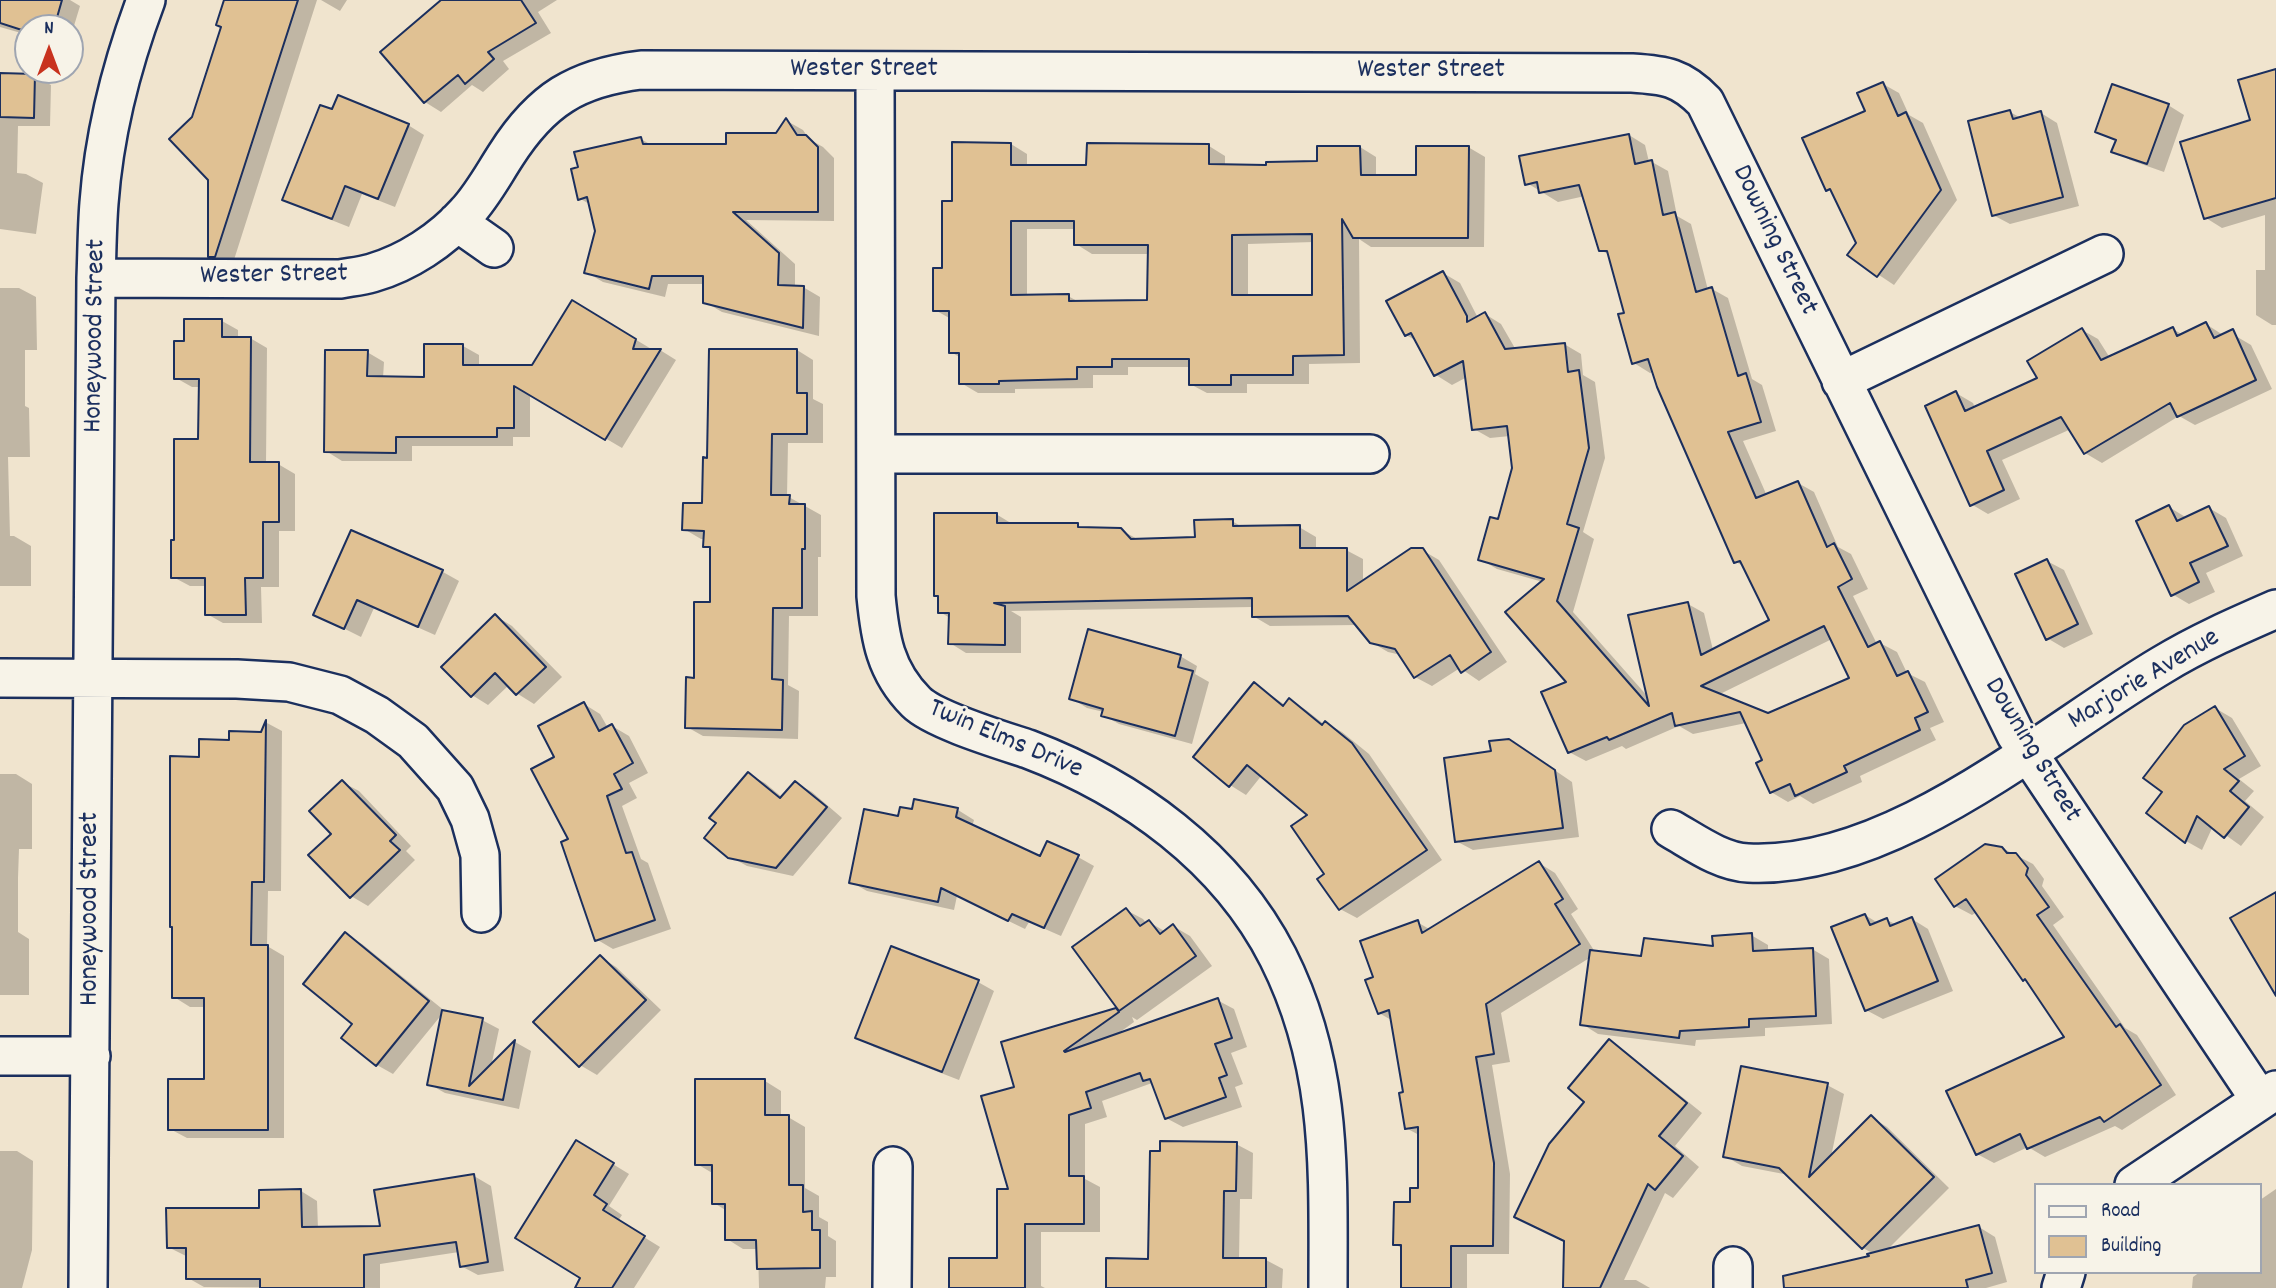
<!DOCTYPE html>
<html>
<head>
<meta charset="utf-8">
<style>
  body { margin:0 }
  #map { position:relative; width:2276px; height:1288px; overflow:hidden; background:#f0e4ce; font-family:Dekko,sans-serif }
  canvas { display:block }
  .legend { position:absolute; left:2034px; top:1183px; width:228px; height:91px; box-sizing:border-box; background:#f7f3e8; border:2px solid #9fa5b1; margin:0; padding:9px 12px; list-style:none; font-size:21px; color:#1b2f5e }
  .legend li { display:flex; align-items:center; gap:14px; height:35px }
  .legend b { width:35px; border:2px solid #9fa5b1 }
  .north { position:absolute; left:14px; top:14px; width:70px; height:70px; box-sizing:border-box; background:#f7f3e8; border:2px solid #9fa5b1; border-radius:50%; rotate:0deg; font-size:19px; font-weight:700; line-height:28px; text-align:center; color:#1b2f5e }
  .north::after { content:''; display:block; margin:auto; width:24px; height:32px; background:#c8321e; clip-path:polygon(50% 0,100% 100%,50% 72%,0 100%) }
</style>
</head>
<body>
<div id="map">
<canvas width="2276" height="1288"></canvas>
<ul class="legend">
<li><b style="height:9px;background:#f7f3e8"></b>Road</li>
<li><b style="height:19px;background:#e0c193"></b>Building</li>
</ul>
<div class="north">N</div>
</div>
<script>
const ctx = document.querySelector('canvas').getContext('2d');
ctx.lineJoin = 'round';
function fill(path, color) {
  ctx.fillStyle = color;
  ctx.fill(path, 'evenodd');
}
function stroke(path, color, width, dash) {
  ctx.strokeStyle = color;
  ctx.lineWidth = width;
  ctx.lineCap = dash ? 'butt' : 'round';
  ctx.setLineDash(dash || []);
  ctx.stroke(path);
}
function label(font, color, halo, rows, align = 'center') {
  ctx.font = font + ' Dekko,sans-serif';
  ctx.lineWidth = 5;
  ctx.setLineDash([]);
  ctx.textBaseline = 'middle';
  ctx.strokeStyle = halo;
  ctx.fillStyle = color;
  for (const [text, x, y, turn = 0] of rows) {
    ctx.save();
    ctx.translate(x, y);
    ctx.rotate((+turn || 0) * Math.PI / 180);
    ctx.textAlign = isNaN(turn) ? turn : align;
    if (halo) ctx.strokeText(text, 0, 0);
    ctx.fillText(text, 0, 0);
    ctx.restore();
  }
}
fill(new Path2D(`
  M0,0H70L80,6L70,39V28H28V35L0,27Z
  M236,0H317L232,266H226L210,256V179L194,118Z
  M321,0H347L340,11Z
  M444,0H557L538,12L551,33L503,61L509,69L483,92L472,85L441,112L425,102Z
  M2276,71V325H2272L2256,315V270H2265V215L2222,228L2206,218Z
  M0,75L34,76L51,85L50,126H18L17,173L26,174L43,183L36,234L0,229Z
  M1883,84L1899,93L1909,115L1923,123L1957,200L1894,285L1849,255L1858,243L1834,193L1827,189Z
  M2168,105L2184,115L2164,172L2130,160L2113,151L2117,142L2097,132Z
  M2010,112L2021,118L2041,113L2057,123L2079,206L2010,224L1993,215Z
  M787,121L803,130L809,139L823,147L834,158V221L746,220L795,264V287H803L820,297L819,336L722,312L705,302V284H668L665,297L603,282L586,272L597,232L591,205L579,198L641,139L653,146H727L777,135Z
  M408,125L424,135L395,207L362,194L349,227L301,208L284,199Z
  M1629,135L1645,145L1649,162H1652L1668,171L1677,216L1691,224L1708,290L1712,289L1728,298L1752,379L1762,385L1776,431L1743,441L1767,496L1798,483L1814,492L1838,547L1851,554L1868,589L1853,596L1877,644L1880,643L1897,652L1907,673L1925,682L1944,722L1930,728L1936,740L1860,776L1862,782L1813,804L1800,796L1788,802L1771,792L1764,761L1746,723L1693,734L1679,726L1626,749L1622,746L1586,761L1569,752V682L1543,582L1497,569L1480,559L1499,521L1514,468L1510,436L1490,438L1474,429L1467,377L1452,385L1436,375L1417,341L1406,335L1443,273L1460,283L1478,318L1485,314L1501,324L1516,350L1564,344L1581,354L1583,375L1595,382L1605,458L1583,532L1594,539L1573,612L1649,698L1688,604L1704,613L1713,650L1772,620L1745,567L1736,562L1654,372L1650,373L1634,363L1626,314L1610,255L1600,250L1585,196L1558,202L1527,183ZM1832,639L1851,679L1768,715L1718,695Z
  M1011,144L1027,154V167H1088L1209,146L1225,156V166L1267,167L1319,163L1360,147L1376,157V177H1418L1468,147L1485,157L1484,247H1371L1359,239L1360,363L1309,364V384H1247V393H1207L1190,384V367H1128V375H1093V388L1015,389V393H978L961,383V358L951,352V319L935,310L944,270L953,203ZM1027,229H1076V244L1092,254H1150L1149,302H1079L1068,296L1027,297ZM1314,242V296L1248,297V244Z
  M0,288H19L36,297L37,350H25V406L29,408L30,457H8L10,536H14L31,546V586H0V620Z
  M573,302L653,350H660L676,360L622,448L530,394V437H513V446H412V461H342L326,451L367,352L384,362L383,378L426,379L463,346L479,355V367H533Z
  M222,321L238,330V338H250L267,348L266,464H278L295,474V531H279V587H261L262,623H223L207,614V586H190L173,577L176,542L200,441V387H192L176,378L186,343Z
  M2206,324L2223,335H2234L2251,345L2272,389L2195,425L2179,416L2102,463L2085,453L2071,429L2002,460L2020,499L1988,514L1971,504L1956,393L1973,403L1975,408L2040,378L2082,330L2098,339L2110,358L2173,329L2183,335Z
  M797,350L813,360V399L823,404V443H788L787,496L821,515V557H818V616H789L788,685L799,691L798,739L703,736L687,727L712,604V550L705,546V539H701L684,529L704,505L709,459Z
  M2169,507L2187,518L2209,508L2226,518L2243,556L2206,573L2215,592L2189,604L2172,594Z
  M996,514L1014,525H1077L1085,529L1121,530L1139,540L1196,539L1232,521L1244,528L1299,527L1316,537V550H1346L1363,559V582L1422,550L1439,560L1507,662L1479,681L1460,668L1432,686L1415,677L1401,655L1388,652L1371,642L1357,625L1270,626L1253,616V607L1011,611L1021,617V653H966L950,643V618L940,612Z
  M352,532L443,572L459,581L435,635L374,608L361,637L315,614Z
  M2047,561L2064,570L2093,634L2064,648L2047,638Z
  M496,616L512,626L562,677L534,704L518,694L509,685L488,705L472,695Z
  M1180,656L1197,666L1195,674L1209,682L1192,744L1119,724L1103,715L1104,712L1087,708L1071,698Z
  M1255,684L1285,705L1290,700L1306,710L1325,725L1326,723L1342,732L1369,754L1442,860L1357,918L1340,909L1326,874L1310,815L1262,775L1246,795L1230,785Z
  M584,704L600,714L608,728L612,726L629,736L648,773L629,783L637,798L622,806L641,859L648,863L671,929L613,949L596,939L571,840L556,758Z
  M2215,708L2232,718L2261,766L2239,779L2254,791L2245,801L2264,817L2241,846L2213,826L2202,850L2186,841L2148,812L2164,792Z
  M267,723L282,731L281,891H268L267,946L284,956V1138H187L170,1129L206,1081V1007H190L174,997L201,758L231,742L262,734Z
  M1525,750L1572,782L1579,837L1473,850L1456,841Z
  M0,774H16L32,784V849H19L18,878V932L29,939V995H0Z
  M748,774L765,783L783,798L796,783L812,792L842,818L793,876L747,866L729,856Z
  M342,782L359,791L411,846L406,851L415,860L368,906L351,896L334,834Z
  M958,810L974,820L972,827L1040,859L1078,857L1094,866L1061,936L1029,922L1025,929L957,896L954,910L867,891L851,882L899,818L913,811Z
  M2002,848L2033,864L2044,879L2042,886L2064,917L2053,925L2125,1028L2137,1035L2176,1095L2122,1130L2115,1126L2045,1157L2028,1147L1994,1163L1977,1154L2067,1038L2030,983L2024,980L1977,912L1972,915L1955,906Z
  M1539,863L1555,873L1578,909L1571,914L1595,952L1643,958L1714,948L1751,935L1768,945V952L1812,949L1829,959L1832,1024L1765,1028V1036L1696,1040L1695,1046L1598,1034L1582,1024L1591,957L1501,1013L1510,1062L1492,1065L1510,1174L1509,1254H1467V1288H1403V1249L1395,1244L1419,1189V1135L1406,1128L1405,1093L1393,1021L1379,1013L1375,978L1417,922L1431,930Z
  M1126,910L1143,919L1146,923L1149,922L1166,932L1173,926L1190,936L1212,966L1137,1020L1132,1017L1134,1022L1116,1035L1217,1000L1234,1009L1247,1047L1231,1053L1243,1084L1235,1087L1242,1107L1183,1127L1166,1118L1152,1083L1102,1101L1107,1117L1085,1124V1179L1100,1187V1232H1041V1286L1045,1288H951L998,1260L1010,1191L1016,1088L1003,1043L1119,1009Z
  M1865,915L1878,923L1887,920L1897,925L1912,919L1928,929L1953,991L1883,1019L1866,1010Z
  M345,934L362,944L446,1012L482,1020L499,1029L491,1067L515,1042L531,1051L519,1109L445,1093L429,1084L443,1013L393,1074L377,1065L355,1024Z
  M600,957L616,967L661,1010L597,1075L580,1065Z
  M978,982L994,991L959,1080L874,1047L857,1037Z
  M1609,1041L1625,1051L1702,1113L1675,1146L1699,1167L1673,1198L1665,1193L1624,1280H1636L1650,1288H1565L1566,1242L1516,1217L1587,1102Z
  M765,1081L781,1091V1117H788L805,1127V1188L819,1196V1217L828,1222V1236L836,1241V1277H826L825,1288H759L758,1249H743L727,1239V1211L714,1203V1174L697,1164Z
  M1827,1085L1844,1094L1831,1157L1871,1117L1887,1127L1949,1188L1886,1251L1979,1227L1995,1237L2007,1282L1986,1288H1825L1874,1254L1863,1248L1789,1175L1742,1166L1725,1156Z
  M577,1142L629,1174L609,1206L622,1215L618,1221L660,1247L634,1288H589L583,1278Z
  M1236,1144L1253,1153L1252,1199H1240L1239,1260H1266L1283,1269L1282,1288H1108L1150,1261Z
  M0,1151H17L33,1161L32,1250L22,1288H0Z
  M474,1176L491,1186L504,1271L478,1275L461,1266L459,1252L380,1264V1288L204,1287L188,1278V1257L168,1247L261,1210L301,1191L317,1201L318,1229L382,1228Z
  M2276,1189V1288H2192L2193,1277L2200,1272H2260V1200Z`), '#0003');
const building = new Path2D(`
  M0,0H62L54,28H28V32L0,23Z
  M224,0H298L215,257H208V180L169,139L192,117L221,27L216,25Z
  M441,0H521L536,23L488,52L494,59L465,84L458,75L424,103L380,52Z
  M2276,69V198L2204,219L2180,142L2250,120L2238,80Z
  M0,73L35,74L34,118L0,117Z
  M1883,82L1898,116L1906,112L1941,190L1877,277L1847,255L1856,243L1830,189L1826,191L1802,138L1865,111L1857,93Z
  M2112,84L2169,104L2147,164L2111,152L2116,140L2095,132Z
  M338,95L409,124L378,199L345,186L332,219L282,200L320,105L332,109Z
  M2010,110L2013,119L2041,111L2063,197L1992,216L1968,121Z
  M786,118L797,135H806L818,147V212H733L779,253L778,285L804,286L803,328L703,303V276H652L649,289L584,273L595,231L587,197L578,200L571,169L578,167L574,152L641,137L643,144H726V133H776Z
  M1629,134L1635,164L1652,160L1663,215L1675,212L1696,292L1712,287L1738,376L1746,373L1761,422L1728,432L1756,498L1798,481L1827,547L1834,543L1852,579L1838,587L1868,647L1880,641L1897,676L1908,671L1928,712L1915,718L1920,730L1844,766L1847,772L1795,796L1790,784L1770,793L1756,763L1762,760L1740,712L1675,726L1672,713L1609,740L1607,737L1568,753L1541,692L1566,682L1505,612L1544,579L1478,560L1490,517L1498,519L1512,468L1507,426L1472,430L1463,361L1434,376L1411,333L1405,336L1386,301L1443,271L1467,316V322L1485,312L1505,349L1565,343L1568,372L1579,370L1589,448L1567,524L1579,528L1557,601L1649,706L1628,615L1688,602L1701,655L1769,620L1740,561L1734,563L1657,387L1648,359L1632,364L1618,314L1624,313L1607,251H1599L1579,185L1539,193L1537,182L1525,185L1519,156ZM1824,626L1849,678L1768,713L1701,686Z
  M952,142L1011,143V165H1086L1087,143L1209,144V164L1266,165V162L1317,161V146H1360L1361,175H1416V146H1469L1468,238H1353L1342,219L1344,355L1293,356V375H1231V385H1189V359H1112V367H1077V379L999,381V384H959V353H949V311H933V268H942V201H952ZM1011,221H1074V245H1148L1147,300L1069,301V294L1011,295ZM1312,234V295H1232V235Z
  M572,300L636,339L633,349H661L605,440L514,386V428H497V437H396V453L324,452L325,350H368L367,376L424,377V344H463V365H532Z
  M184,319H222V337H251L250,462H279V522H263V578H245L246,615H205V578H171V540H174V439H198L199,379H174V341H184Z
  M2206,322L2214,338L2233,329L2256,380L2177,417L2170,403L2084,454L2061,417L1987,451L2004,490L1970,506L1925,406L1956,391L1965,411L2037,378L2027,361L2082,328L2101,360L2173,327L2177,336Z
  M709,349H797V393H807V434H772L771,495H790L789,504H805V549H802V608H773L772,679L783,680L782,730L685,728L686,677L694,678V602H710V547H703L704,531L682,530L683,503H702L703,457L707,458Z
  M2169,505L2177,521L2209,506L2228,546L2190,563L2199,582L2171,596L2136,521Z
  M934,513H997V523H1078V527L1121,528L1131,539L1195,537L1194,520L1233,519V526L1300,525V548H1347V591L1411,548H1423L1491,652L1461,673L1450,655L1414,678L1395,649L1370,643L1348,616L1252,617V598L994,603L1005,606V645L948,644L949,613H938V596H934Z
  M351,530L443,570L418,627L357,600L344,629L313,615Z
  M2047,559L2078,624L2046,640L2015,574Z
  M495,614L546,667L516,695L495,673L471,697L441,667Z
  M1088,629L1181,655L1178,667L1193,671L1175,736L1101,716L1103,709L1069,699Z
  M1254,682L1283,706L1289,698L1322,725L1325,721L1352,743L1427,850L1339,910L1317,879L1324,874L1291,826L1307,815L1247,765L1229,787L1193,757Z
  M584,702L599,731L612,724L633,763L614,774L622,789L607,796L626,853L632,852L655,920L595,941L561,842L568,839L531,769L554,757L538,726Z
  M2215,706L2245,756L2224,769L2239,781L2230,791L2249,807L2224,838L2197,816L2185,843L2146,813L2162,792L2143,778L2184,725Z
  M266,720L264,882H252L251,945H268V1130H168V1079H204V998H172V927H170V756L199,757V739L229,740V731L261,732Z
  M1509,739L1555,770L1563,828L1455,842L1444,758L1491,751L1489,741Z
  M748,772L780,798L795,781L827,807L776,868L728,858L704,838L716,823L709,818Z
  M342,780L396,835L390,841L400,850L350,898L308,855L331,834L309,811Z
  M914,799L958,808L956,817L1040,856L1047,841L1079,855L1044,928L1012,914L1008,921L941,888L938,902L849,883L864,809L898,816L900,807L912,809Z
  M1985,844L2002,847L2007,853H2016L2028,868L2026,875L2049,907L2037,915L2116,1027L2120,1024L2161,1085L2104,1122L2100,1117L2027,1149L2020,1134L1976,1155L1946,1091L2064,1037L2025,979L2023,981L1966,899L1954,907L1935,879Z
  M1539,861L1563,899L1555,904L1580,944L1486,1004L1494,1054L1476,1057L1494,1163L1493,1246H1451V1288H1401V1245H1393L1394,1202H1410V1188H1418V1127L1405,1129L1399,1093L1403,1092L1389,1010L1378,1014L1365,980L1373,977L1360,941L1418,920L1422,933Z
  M2276,892V996L2230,918Z
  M1126,908L1140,926L1149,920L1160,934L1173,924L1196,956L1119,1011L1072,947Z
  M1865,914L1870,925L1887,918L1890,926L1912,917L1938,981L1865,1011L1831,927Z
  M345,932L429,1001L376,1066L341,1038L352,1024L303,984Z
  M1752,933L1753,951L1813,948L1816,1016L1749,1019V1027L1680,1031L1679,1038L1580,1025L1590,950L1641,956L1644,938L1713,946L1712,936Z
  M891,946L979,980L942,1072L855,1038Z
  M600,955L646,1000L579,1067L533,1022Z
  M1218,998L1232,1038L1215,1044L1227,1075L1219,1078L1226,1097L1165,1119L1150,1079L1143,1081L1140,1073L1086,1092L1091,1108L1069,1115V1176H1084V1224H1025V1288H949V1258H997V1189H1008L981,1096L1014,1087L1001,1042L1116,1008L1119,1012L1064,1051L1065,1052Z
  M442,1010L483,1018L469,1086L515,1040L503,1100L427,1085Z
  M1609,1039L1687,1103L1659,1136L1683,1156L1655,1190L1648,1184L1600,1288H1563L1564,1241L1514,1217L1549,1144L1584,1102L1568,1088Z
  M1741,1066L1828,1083L1809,1177L1871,1115L1934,1177L1862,1249L1779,1168L1723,1157Z
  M695,1079H765V1115H789V1185H803V1212L812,1211V1230H820V1268L757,1269L756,1240H725V1204H712V1165H695Z
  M576,1140L614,1163L594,1195L607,1204L603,1210L645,1236L612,1288H575L580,1278L515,1238Z
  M1160,1141L1237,1142L1236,1191H1224L1223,1258H1266V1288H1106V1258L1148,1259L1150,1151H1160Z
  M474,1174L488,1262L460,1267L456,1242L364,1255V1288H260V1279H186V1248H167L166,1208H259V1190L301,1189L302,1227L380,1226L374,1190Z
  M1979,1225L1992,1273L1966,1280L1968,1288H1784L1783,1276L1869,1256L1867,1254Z`);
fill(building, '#e0c193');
stroke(building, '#1b2f5e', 2);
const minor = new Path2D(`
  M875,71L876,596C880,638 885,671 916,702C934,720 1001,740 1028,749C1131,788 1227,857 1278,957C1333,1066 1328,1171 1328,1288
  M457,222L494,248
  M96,278L340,279C351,277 362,276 372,273C407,263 442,240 466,213C482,196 493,175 506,155C541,100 576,78 641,70L1632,73C1665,75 1681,77 1705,102L2016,735L2260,1100
  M1841,381L2104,254
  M876,454H1370
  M0,678L237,679L289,682L340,695L377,715L413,741L455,788L470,819L480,855L481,913
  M1671,829C1694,842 1721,862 1748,863C1893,870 2044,735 2162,665C2198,643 2237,626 2276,609
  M0,1056H91
  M2134,1185L2276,1090
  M88,1288L96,278C97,253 97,228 99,203C104,135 122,64 146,0
  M892,1288L893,1166
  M1733,1288V1266
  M2061,1288L2066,1272`);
stroke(minor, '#1b2f5e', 42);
stroke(minor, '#f7f3e8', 37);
label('28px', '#1b2f5e', '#f7f3e8', [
  ["Wester Street",864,71],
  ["Wester Street",1431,72],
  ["Downing Street",1773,241,64],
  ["Wester Street",274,277,-1],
  ["Honeywood Street",97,336,-89],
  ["Marjorie Avenue",2145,681,-31],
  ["Twin Elms Drive",1005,741,23],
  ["Downing Street",2031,751,59],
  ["Honeywood Street",92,909,-90]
]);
</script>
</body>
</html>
